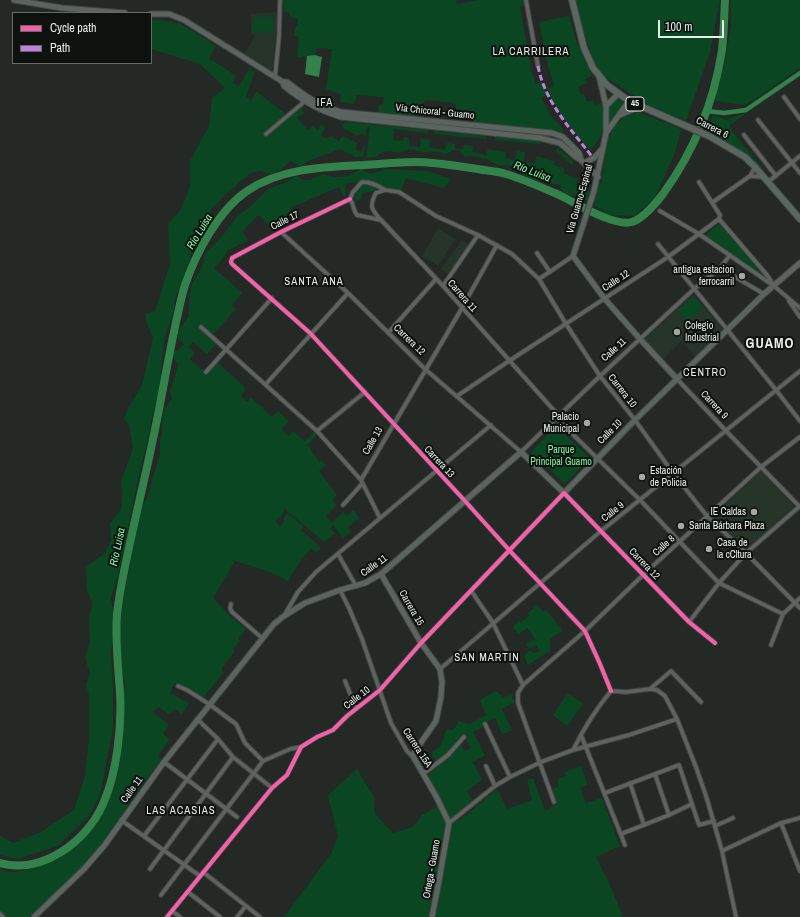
<!DOCTYPE html>
<html>
<head>
<meta charset="utf-8">
<style>
  body { margin:0 }
  #map { position:relative; width:800px; height:917px; overflow:hidden; background:#242925; font-family:"Archivo Narrow",sans-serif }
  canvas { display:block }
  .legend { position:absolute; left:12px; top:12px; width:140px; height:52px; box-sizing:border-box; background:#0e120f; border:1px solid #656a66; margin:0; padding:5px 7px; list-style:none; font-size:12px; color:#e7ede8 }
  .legend li { display:flex; align-items:center; gap:8px; height:20px }
  .legend b { width:20px; border:1px solid #656a66 }
  .scale { position:absolute; left:658px; top:20px; width:66px; height:18px; box-sizing:border-box; border:2px solid #e7ede8; border-top:0; padding-left:5px; font-size:12px; line-height:14px; white-space:nowrap; color:#e7ede8; -webkit-text-stroke:3px #0e120f; paint-order:stroke }
</style>
</head>
<body>
<div id="map">
<canvas width="800" height="917"></canvas>
<ul class="legend">
<li><b style="height:5px;background:#f560ab"></b>Cycle path</li>
<li><b style="height:5px;background:#c07fdc"></b>Path</li>
</ul>
<div class="scale">100 m</div>
</div>
<script>
const ctx = document.querySelector('canvas').getContext('2d');
ctx.lineJoin = 'round';
function fill(path, color) {
  ctx.fillStyle = color;
  ctx.fill(path, 'evenodd');
}
function stroke(path, color, width, dash) {
  ctx.strokeStyle = color;
  ctx.lineWidth = width;
  ctx.lineCap = dash ? 'butt' : 'round';
  ctx.setLineDash(dash || []);
  ctx.stroke(path);
}
function label(font, color, halo, rows, align = 'center') {
  ctx.font = font + ' "Archivo Narrow",sans-serif';
  ctx.lineWidth = 4;
  ctx.setLineDash([]);
  ctx.textBaseline = 'middle';
  ctx.strokeStyle = halo;
  ctx.fillStyle = color;
  for (const [text, x, y, turn = 0] of rows) {
    ctx.save();
    ctx.translate(x, y);
    ctx.rotate((+turn || 0) * Math.PI / 180);
    ctx.textAlign = isNaN(turn) ? turn : align;
    if (halo) ctx.strokeText(text, 0, 0);
    ctx.fillText(text, 0, 0);
    ctx.restore();
  }
}
fill(new Path2D(`
  M278,12L277,26L272,71L244,54L255,36L251,33V14Z
  M438,228L455,239L438,266L422,256Z
  M462,240L469,245L448,274L441,269Z
  M693,295L723,330L696,357L681,341L662,360L644,340Z
  M761,471L795,507L747,550L712,517Z`), '#27342a');
fill(new Path2D(`
  M283,0H456L457,4L478,0H526L527,5L520,6L531,68L536,84L541,82L547,95L541,98L550,115L564,130L561,134L542,129L473,124L475,111L456,109L455,103L426,100L419,106L418,118L378,115L379,105L383,104L384,97L357,95L354,104L340,102L341,94L326,89L332,49L317,48L315,55L297,58L299,37L294,36L296,26H297L298,19L290,17V13L284,12Z
  M574,0H720L710,52L686,121L650,106L602,75L594,62Z
  M731,0H800V68L746,105L716,101L714,96L724,67L731,26Z
  M569,16L577,43L592,76L585,79L587,83L578,87L581,95L584,94L587,102L593,100L595,105L602,103C608,122 605,135 590,150C573,131 557,112 547,88L554,86L545,55L551,53L548,47L544,48L539,22Z
  M253,17L274,18L273,33L252,32Z
  M151,20H163L181,24L216,46L209,58L236,76L233,83L239,86L249,68L255,72L246,96L251,101L256,91L288,116L300,104L304,107L301,110L304,113L297,118L308,130L313,126L318,130L321,124L325,127L321,136L327,139L330,136L339,141L342,136L358,143L355,149L361,152L365,144L364,157H355L340,149L308,161L301,167L290,161L281,170L271,174L260,171L250,173L223,197L210,211L205,218L203,232L192,245L190,261L186,268L181,289L176,294L173,314L165,336L161,368V383L152,417L147,444L140,470L118,576L111,597L114,621L111,653L113,687V728L100,795L89,816L57,846L18,859L0,855V836L13,843L41,832L74,810L85,776L89,738V696L86,685L90,673L85,658L90,643L89,621L92,602L87,590L86,567L105,553L111,540L110,523L121,510L122,494L121,482L133,448L129,424L124,420L127,410L142,385L153,338L147,324L145,314L155,311L170,264L168,224L181,209L190,187V161L201,140L209,127L212,98L225,88L200,64L151,49Z
  M618,98L625,104L609,125L608,108Z
  M638,112L681,129L675,153L655,197L634,216L609,215L594,205L598,188L602,181L607,142L615,125L625,117Z
  M748,112L729,126L742,144L766,172L746,155L705,131L713,115L725,120Z
  M347,122L429,130L428,133L394,129L393,140L403,141L404,137L409,138V146L420,147L421,139L430,140L429,147L445,150L446,143L455,144V149H463L464,145L473,146L472,152L486,155L488,149L506,152L505,158L514,160L517,151L525,152L524,161L534,164L537,156L556,162L555,165L565,169L563,173L578,179L575,185L593,193L589,201L574,195L567,196L562,192L560,185L530,179L525,176L519,170L510,165H497L487,159L471,156L465,157L459,150H454L444,155L441,152H423L409,149L399,153L390,151L383,152L376,157L366,158L370,127H367L366,136L360,133L359,136L344,129L341,124Z
  M435,131L486,136V139L434,134Z
  M495,137L537,140L542,141L541,144L495,140Z
  M557,148L574,162L572,165L555,150Z
  M361,169L370,174L386,169L428,171L451,179L444,188L406,178L400,193L374,191L362,193L361,200L356,201L354,200L357,190L356,182L345,184L346,195L343,196L339,187L290,208L293,214L271,227L258,215L242,232L248,240L227,251L222,260L214,268L242,293L232,305L236,309L213,335L202,325L217,343L207,354L193,342L188,346L195,353L190,359L204,371L205,375L217,362L246,388L241,396L247,402L251,397L272,417L278,411L289,421L282,429L289,436L293,431L305,441L314,432L317,434L308,445L319,462L321,460L326,465L319,471L337,495L332,500L337,505L326,516L332,523L343,512L347,516L353,510L359,518L348,527L351,532L343,538L333,525L330,528L335,534L324,542L285,509L281,518L279,517L275,522L280,526L285,521L283,520L287,513L303,526L301,530L321,548L316,552L311,548L301,560L288,581L267,571L235,561L213,598L229,615L246,629L238,639L240,640L233,649L235,651L221,669L224,672L203,698L191,689L175,683L170,693L189,703L182,714L174,709L170,715L158,707L153,713L169,724L163,734L170,739L158,756L162,759L133,797L100,848L81,870L29,917H0V869L8,872L23,871L45,863L64,854L90,830L104,808L112,786L118,760L120,743L122,695L125,686L119,644L120,626L121,610L139,519L142,508L150,490L153,477L160,454V441L162,433L163,413L172,398L170,392L178,365L174,359L173,352L178,350L184,344L178,338V332L189,315V301L192,284L202,267L205,254L223,235L238,215L249,208L268,189L284,183L296,176L304,180H310L322,174L335,177L348,176Z
  M719,224L773,283L770,287L731,254L703,237Z
  M694,297L704,307L688,321L678,310Z
  M556,426L590,458L565,484L531,452Z
  M537,605L543,612L546,610L563,631L550,639V651L528,665L524,655L531,650L533,653L540,651L536,645L529,649L526,644L535,639L527,628L518,635L513,627L519,620L521,623L529,616L528,613Z
  M496,691L503,697L511,695L515,702L502,709L512,730L502,734L495,718L482,724L483,727L473,732L485,755L473,762L482,780L467,791L473,801L449,821L428,775L453,753L460,744L465,751L471,748L466,740L469,736L467,734L437,762L431,754L441,745L447,729L454,730L458,721L470,724L486,715L480,700Z
  M568,693L583,704L567,726L553,715Z
  M581,766L588,785L580,788L586,803L602,798L620,846L596,857L610,885L623,917H433L451,825L464,817L497,789L507,809L532,800L527,780L533,778L545,811L551,808V806L557,804L553,789L559,786L557,779L566,776L564,772Z
  M357,769L374,797L375,814L393,833L413,827L422,815L438,806L447,826L428,917H284L331,854L338,836L328,795Z`), '#0a4622');
fill(new Path2D(`
  M315,55L322,57L319,77L305,74L307,56Z`), '#33814b');
stroke(new Path2D(`
  M707,111L724,113L746,110L800,73`), '#33814b', 4.5);
stroke(new Path2D(`
  M0,863C42,875 87,841 103,804C117,773 122,726 120,692C118,666 115,640 117,614C119,595 123,576 127,557C135,518 145,478 153,439C161,402 167,364 175,327C178,313 181,298 185,285C196,253 218,211 247,191C281,168 325,167 364,165C381,164 398,162 414,162C436,162 457,166 478,169C487,171 497,171 506,174C523,179 543,188 559,195C576,203 614,227 632,222C642,219 656,203 663,194C694,151 714,102 722,50C724,33 724,17 725,0`), '#33814b', 8);
const street = new Path2D(`
  M526,0L538,66
  M275,77L279,37L280,0
  M784,97L800,119
  M758,120L800,173
  M266,134L304,102
  M744,135L776,176
  M750,176L763,177
  M768,182L800,156
  M350,199L281,232L232,258L231,262L232,264L310,333L465,501L510,551L585,631L600,664L611,691
  M350,199C354,204 353,211 357,215L381,220L443,286L558,415
  M350,199L353,192L362,182C371,182 377,185 385,190
  M713,202L750,176L755,167
  M660,211L699,234L774,286
  M719,219L767,275L774,286L800,308
  M381,220C371,209 369,206 376,193L385,190L399,192L436,216L478,235L512,254L539,279L566,324L600,376L635,420L673,473L707,516L746,553L800,608
  M281,232L348,293L425,369L521,452L600,376L694,289L720,268L730,255
  M658,244L776,390L800,421
  M537,253L550,272
  M720,268L764,294
  M539,279L573,256
  M443,286L478,235
  M789,301L800,317
  M201,327L317,431L361,480L380,518
  M388,333L436,279
  M206,372L272,298
  M677,379L727,432L800,507
  M266,384L348,293
  M457,396L509,361L668,257L719,219L720,215L699,182
  M556,418L641,501L719,583L783,614
  M317,431L365,392
  M361,480L462,308L497,245
  M343,505L362,484
  M338,554L356,586
  M340,590L349,608L362,639L391,723L407,751L414,758
  M472,592L493,623L523,685L518,693V703L554,802
  M231,604L230,608L232,612L262,638
  M284,616L298,592L316,572L491,425
  M689,622L719,583L746,553L800,506
  M771,645L783,614L800,598
  M440,669L601,531L800,371
  M345,681L356,708
  M523,685L585,631L643,575L761,467L800,437
  M178,686L187,690L209,704L236,724L245,743L263,761
  M650,689L657,690L665,696L677,719L696,767L707,799L722,851L736,917
  M197,719L218,739L233,757L272,788
  M485,724L510,777
  M581,735L625,845
  M573,750C583,730 596,709 611,691L626,692L650,689L671,671L701,702
  M164,762L237,817
  M486,766L495,786
  M423,774L448,755L464,737
  M655,774L669,815
  M630,783L644,825
  M605,793L679,765L699,825L714,821
  M121,820L200,876
  M449,823L495,786L510,777L541,762L573,750L629,735L677,719
  M781,823L800,871
  M715,826L733,818
  M621,834L669,815L692,804
  M144,836L218,739
  M722,851L781,823L800,818
  M150,869L233,757
  M203,872L260,917
  M188,892L220,917
  M161,895L263,761L290,749L301,747
  M172,911L180,917
  M0,914L3,917
  M167,917L272,788L287,775L301,747L317,737L333,730L347,716L380,690L421,643L564,493L689,622L715,643
  M237,917L246,906`);
const secondary = new Path2D(`
  M14,0L62,8L125,13
  M151,14H169L184,20L283,82H287C305,96 319,106 341,112L552,133L563,137L579,153L581,160L598,177
  M599,76L606,106V133L594,191L573,256L604,298L640,339L677,379
  M283,82L284,86C303,101 318,110 341,117L540,138L560,143L576,157L581,160
  M606,106L618,94
  M620,115L641,106
  M606,133L629,101
  M584,163L594,158L602,149
  M381,574L421,643L440,669L442,682L441,697L436,721L413,754L414,758L437,798L449,823L439,881L432,917
  M34,917L84,869L104,846L164,762L274,624L284,616L305,603L340,590L365,583L381,574L521,452L564,493L635,420L764,294L800,263`);
const primary = new Path2D(`
  M572,0L584,48L593,68L607,85L629,101L709,136L745,157L755,167L800,219`);
stroke(street, '#414642', 5.5);
stroke(secondary, '#414642', 7);
stroke(primary, '#414642', 8);
stroke(street, '#5f625f', 3.5);
stroke(secondary, '#5c645f', 5);
stroke(primary, '#5a665e', 6);
stroke(new Path2D(`
  M538,66C545,103 572,130 593,158`), '#c07fdc', 3, [6, 3]);
stroke(new Path2D(`
  M350,199L281,232L232,258L231,262L232,264L310,333L465,501L510,551L585,631L600,664L611,691
  M167,917L272,788L287,775L301,747L317,737L333,730L347,716L380,690L421,643L564,493L689,622L715,643`), '#f560ab', 4);
for (const [x, y, r, color] of [
  [742,276,4,"#a3a8a4"],
  [677,332,4,"#a3a8a4"],
  [587,423,4,"#a3a8a4"],
  [642,477,4,"#a3a8a4"],
  [754,512,4,"#a3a8a4"],
  [681,526,4,"#a3a8a4"],
  [709,549,4,"#a3a8a4"]
]) {
  const dot = new Path2D();
  dot.arc(x, y, r, 0, 2 * Math.PI);
  ctx.fillStyle = color;
  ctx.fill(dot);
  stroke(dot, '#0e120f', 1.5);
}
for (const [x, y, w] of [
  [635,104,18]
]) {
  const box = new Path2D();
  box.roundRect(x - w / 2, y - 7, w, 14, 3);
  ctx.fillStyle = '#0e120f';
  ctx.fill(box);
  stroke(box, '#e7ede8', 1);
}
label('bold 9px', '#e7ede8', null, [
  ["45",635,104]
]);
label('10px', '#e7ede8', '#0e120f', [
  ["Vía Chicoral - Guamo",435,112,6],
  ["Carrera 6",712,128,27],
  ["Vía Guamo-Espinal",580,199,-74],
  ["Calle 17",285,221,-26],
  ["Calle 12",616,281,-33],
  ["Carrera 11",462,296,49],
  ["Carrera 12",409,340,44],
  ["Calle 11",614,350,-42],
  ["Carrera 10",622,391,52],
  ["Carrera 9",714,405,47],
  ["Calle 10",610,432,-45],
  ["Calle 13",373,441,-60],
  ["Carrera 13",439,462,47],
  ["Calle 9",613,512,-38],
  ["Calle 8",664,546,-42],
  ["Carrera 12",644,564,46],
  ["Calle 11",374,566,-35],
  ["Carrera 15",411,608,60],
  ["Calle 10",357,698,-38],
  ["Carrera 15A",417,748,57],
  ["Calle 11",132,790,-54],
  ["Ortega - Guamo",432,869,-80]
]);
label('10px', '#e7ede8', '#0e120f', [
  ["antigua estacion",734,270,"right"],
  ["ferrocarril",734,282,"right"],
  ["Colegio",685,326],
  ["Industrial",685,338],
  ["Palacio",579,417,"right"],
  ["Municipal",579,429,"right"],
  ["Estación",650,471],
  ["de Policia",650,483],
  ["IE Caldas",746,512,"right"],
  ["Santa Bárbara Plaza",689,526],
  ["Casa de",717,543],
  ["la cCltura",717,555]
], 'left');
label('10px', '#83f2a1', '#0e120f', [
  ["Parque",561,450],
  ["Principal Guamo",561,462]
]);
ctx.letterSpacing = '1px';
label('11px', '#e7ede8', '#0e120f', [
  ["LA CARRILERA",531,52],
  ["IFA",325,103],
  ["SANTA ANA",314,282],
  ["CENTRO",705,373],
  ["SAN MARTIN",487,658],
  ["LAS ACASIAS",181,811]
]);
ctx.letterSpacing = '0px';
label('italic 11px', '#89f8a6', '#0e120f', [
  ["Río Luisa",532,172,21],
  ["Río Luisa",200,232,-59],
  ["Río Luisa",118,547,-78]
]);
ctx.letterSpacing = '1px';
label('bold 14px', '#e7ede8', '#0e120f', [
  ["GUAMO",770,344]
]);
ctx.letterSpacing = '0px';
</script>
</body>
</html>
